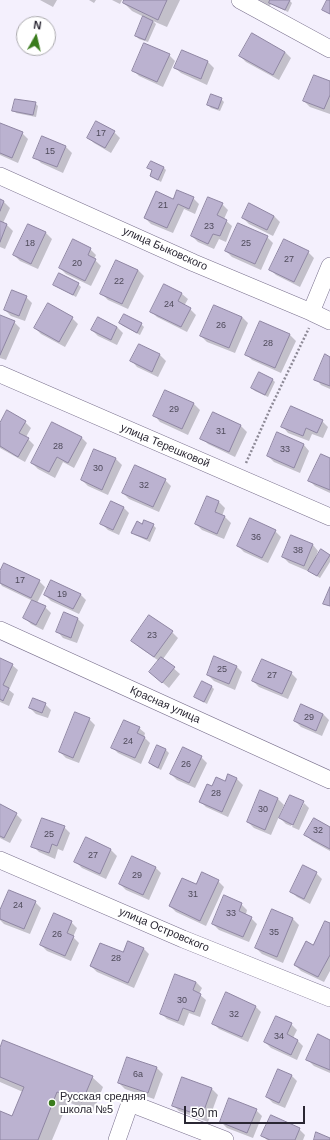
<!DOCTYPE html>
<html>
<head>
<meta charset="utf-8">
<style>
  body { margin:0 }
  #map { position:relative; width:330px; height:1140px; overflow:hidden; background:#f4f0fd; font-family:Arial,sans-serif }
  canvas { display:block }
  .north { position:absolute; left:16px; top:16px; width:40px; height:40px; box-sizing:border-box; background:#fff; border:1px solid #aaa9ad; border-radius:50%; rotate:8deg; font-size:11px; font-weight:700; line-height:16px; text-align:center; color:#2a2733 }
  .north::after { content:''; display:block; margin:auto; width:14px; height:18px; background:#3a7c1d; clip-path:polygon(50% 0,100% 100%,50% 72%,0 100%) }
  .scale { position:absolute; left:184px; top:1106px; width:121px; height:18px; box-sizing:border-box; border:2px solid #2a2733; border-top:0; padding-left:5px; font-size:12px; line-height:14px; white-space:nowrap; color:#2a2733; -webkit-text-stroke:3px #fff; paint-order:stroke }
</style>
</head>
<body>
<div id="map">
<canvas width="330" height="1140"></canvas>
<div class="north">N</div>
<div class="scale">50 m</div>
</div>
<script>
const ctx = document.querySelector('canvas').getContext('2d');
ctx.lineJoin = 'round';
function fill(path, color) {
  ctx.fillStyle = color;
  ctx.fill(path, 'evenodd');
}
function stroke(path, color, width, dash) {
  ctx.strokeStyle = color;
  ctx.lineWidth = width;
  ctx.lineCap = dash ? 'butt' : 'round';
  ctx.setLineDash(dash || []);
  ctx.stroke(path);
}
function label(font, color, halo, rows, align = 'center') {
  ctx.font = font + ' Arial,sans-serif';
  ctx.lineWidth = 4;
  ctx.setLineDash([]);
  ctx.textBaseline = 'middle';
  ctx.strokeStyle = halo;
  ctx.fillStyle = color;
  for (const [text, x, y, turn = 0] of rows) {
    ctx.save();
    ctx.translate(x, y);
    ctx.rotate((+turn || 0) * Math.PI / 180);
    ctx.textAlign = isNaN(turn) ? turn : align;
    if (halo) ctx.strokeText(text, 0, 0);
    ctx.fillText(text, 0, 0);
    ctx.restore();
  }
}
fill(new Path2D(`
  M40,0H57L53,7Z
  M89,0H96L94,3Z
  M112,0H122L120,4Z
  M125,0H180L167,27L153,21L156,24L148,42L139,39L136,36L144,17L132,11L124,3Z
  M257,0H289L292,3L288,12L273,5L271,3L270,6Z
  M182,51L208,62L214,68L207,85L181,73L175,68Z
  M285,52L291,58L279,80L246,62L240,56Z
  M169,55L175,61L163,87L139,76L133,70Z
  M330,82V114L310,107L304,101Z
  M221,99L224,102L220,111L211,108L208,105Z
  M35,103L38,106L36,117L16,113L14,110Z
  M0,124L22,133L28,139L18,163L0,155Z
  M114,132L120,138L111,153L94,143L88,137Z
  M43,138L66,147L72,153L63,173L41,163L35,157Z
  M149,168H164L166,170L161,182L154,178L151,176L153,171Z
  M193,198L199,204L195,214L184,209L173,233L151,224L145,218L173,200Z
  M0,200L4,202L10,208L3,223L7,225L13,231L5,249L0,247Z
  M222,204L228,210L224,219L232,226L226,242L219,239L214,249L198,242L192,236Z
  M250,205L274,216L280,222L273,236L249,224L243,218Z
  M28,225L46,233L52,239L38,269L20,261L14,255Z
  M267,237L273,243L261,270L232,257L226,251Z
  M90,249L96,255L94,259L101,266L91,286L66,274L60,268Z
  M308,252L314,258L300,287L276,275L270,269Z
  M117,261L138,270L144,276L128,309L108,300L102,294Z
  M54,284H78L81,287L76,297L57,287Z
  M182,294L188,299L184,306L190,309L196,315L187,332L157,317L151,311Z
  M26,297L32,303L25,321L11,316L5,310Z
  M0,316L14,322L20,328L6,360L0,358Z
  M242,317L248,323L235,353L207,342L201,336Z
  M72,318L78,324L65,347L41,334L35,328Z
  M261,322L290,335L296,341L281,373L252,360L246,354Z
  M120,323L141,324L144,327L140,335L123,326Z
  M117,327L123,333L117,345L98,336L92,330Z
  M139,345L160,355L166,361L158,377L137,367L132,361Z
  M330,358V389L321,385L316,379Z
  M272,379L275,382L268,397L255,391L252,388Z
  M166,391L194,404L200,410L188,435L160,422L155,416Z
  M213,413L241,426L247,432L235,457L208,444L202,438Z
  M322,421L328,427L323,438L312,434L309,441L288,433L283,427Z
  M25,422L31,428L26,437L34,445L25,462L0,448V425Z
  M277,434L304,445L309,451L300,473L274,462L268,456Z
  M81,437L87,443L74,468L63,462L55,478L38,469L32,463Z
  M95,450L116,459L122,465L108,495L88,486L82,480Z
  M330,459V493L315,486L309,480Z
  M165,480L171,486L159,512L129,499L123,493Z
  M208,497L219,502L225,508L222,516L225,517L231,523L224,539L202,530L196,524Z
  M123,507L129,513L119,535L108,530L102,524Z
  M142,525H153L156,528L150,542L135,535L133,532Z
  M275,531L281,537L268,563L244,552L238,546Z
  M313,545L318,551L315,559L322,550L330,556V562L320,578L310,572L289,563L283,557Z
  M0,573L39,581L45,587L37,603L45,607L51,613L43,630L31,624L25,618L33,601L2,586L0,583Z
  M80,594L86,600L79,614L51,601L45,595Z
  M65,614L78,619L84,625L77,643L63,638L58,632Z
  M172,632L178,638L163,659L180,674L169,688L150,672L159,661L139,647L133,641Z
  M0,659L12,665L18,670L9,690L14,694L9,706L0,702Z
  M236,666L242,672L235,690L214,681L208,675Z
  M291,673L297,679L288,699L259,687L253,681Z
  M211,686L214,689L207,704L198,699L195,697Z
  M45,704L51,710L48,718L36,714L30,708Z
  M323,714L329,720L322,736L301,727L295,721Z
  M89,719L95,725L79,763L66,758L60,752Z
  M139,728L145,733L144,737L150,743L141,764L118,753L112,747Z
  M158,747L166,750L169,753L161,770L153,766L150,763Z
  M201,757L207,763L195,788L177,780L171,774Z
  M229,776L237,779L243,785L228,817L206,807L200,801L213,788L226,783Z
  M261,791L278,799L284,805L271,835L254,828L248,822Z
  M291,796L303,802L309,808L299,830L292,827L304,803H302L291,826L286,824L280,818Z
  M0,805L16,814L22,820L10,843L0,838Z
  M64,827L70,833L63,851L58,849L55,859L39,852L33,846Z
  M330,828V851L312,841L306,835Z
  M87,838L111,850L117,856L106,879L82,868L76,862Z
  M155,867L161,873L149,900L126,890L120,884Z
  M316,873L322,879L310,904L297,897L291,891Z
  M218,881L224,887L206,926L176,912L170,906L197,886Z
  M35,902L41,908L30,934L4,924L0,920V913Z
  M241,904L247,910L246,914L251,918L257,924L249,942L219,930L213,924Z
  M272,910L293,919L299,925L283,963L262,954L256,948Z
  M71,922L77,928L73,937L79,943L71,961L47,951L41,945Z
  M330,924V971L324,982L301,971L295,965L313,946Z
  M143,948L149,954L134,988L97,972L91,966L123,954Z
  M196,982L202,988L199,994L206,1000L200,1017L189,1013L184,1026L167,1019L161,1013Z
  M255,1006L261,1012L248,1042L219,1029L213,1023Z
  M291,1024L297,1030L293,1038L297,1040L303,1046L297,1060L271,1048L265,1042Z
  M330,1041V1073L314,1066L308,1060Z
  M0,1051L92,1077L103,1087L93,1112L68,1102L52,1140H0V1112L13,1117L23,1092L0,1082Z
  M128,1058L157,1068L163,1074L154,1099L125,1089L119,1083Z
  M291,1075L297,1081L285,1108L273,1103L267,1097Z
  M183,1078L212,1089L218,1095L208,1122L179,1111L173,1105Z
  M256,1110L262,1116L253,1138L227,1128L221,1122Z
  M299,1129L305,1135L303,1140H267L263,1136Z`), '#0003');
const building = new Path2D(`
  M124,0H167L158,20L123,3Z
  M270,0H290L285,10L269,3Z
  M327,0H330V14L322,10Z
  M143,16L153,21L145,40L135,36Z
  M252,33L285,52L273,75L239,56Z
  M144,43L170,54L157,82L132,71Z
  M182,50L208,61L201,79L174,68Z
  M314,75L330,81V95L324,109L303,101Z
  M211,94L222,98L218,109L207,105Z
  M15,99L36,102L33,115L12,111Z
  M96,121L115,131L105,148L87,138Z
  M0,123L23,132L12,158L0,153Z
  M42,136L66,146L57,167L33,158Z
  M151,161L164,167L158,180L150,176L152,170L147,168Z
  M177,190L194,197L189,209L178,204L167,228L144,218L156,191L173,199Z
  M208,197L223,203L217,215L227,220L220,236L213,234L208,244L191,236Z
  M0,199L4,201L0,211Z
  M249,203L274,216L267,230L242,218Z
  M0,221L7,224L0,242Z
  M238,223L268,236L255,264L225,251Z
  M28,224L46,232L31,264L13,255Z
  M73,239L91,248L88,255L96,259L85,281L59,268Z
  M284,239L309,251L294,282L269,270Z
  M116,260L138,270L122,304L100,294Z
  M59,273L79,283L73,295L53,285Z
  M164,284L182,293L178,301L191,308L181,327L150,312Z
  M12,290L27,296L19,316L4,310Z
  M48,303L73,317L59,342L34,328Z
  M214,305L242,317L229,348L200,336Z
  M124,314L142,323L137,333L119,323Z
  M0,315L15,321L0,355Z
  M98,317L117,327L111,340L91,330Z
  M260,321L290,334L275,368L245,355Z
  M139,344L160,354L152,372L130,361Z
  M325,354L330,357V386L314,380Z
  M259,372L273,379L265,395L251,388Z
  M165,390L194,403L182,429L153,416Z
  M291,406L323,420L317,433L306,428L303,436L281,427Z
  M7,410L26,421L19,433L29,438L18,457L0,446V423Z
  M213,412L241,425L229,452L200,439Z
  M52,422L82,437L68,463L57,457L49,472L31,463Z
  M277,432L304,444L294,468L267,456Z
  M94,449L116,458L102,490L81,480Z
  M321,454L330,458V490L308,481Z
  M135,465L166,479L153,507L122,493Z
  M207,496L219,501L215,512L225,516L217,534L195,524Z
  M111,501L124,507L113,530L100,524Z
  M250,518L276,530L262,558L237,546Z
  M144,520L154,524L147,539L131,533L137,521L142,524Z
  M291,535L313,544L304,566L282,557Z
  M321,549L330,555L317,576L308,571Z
  M4,563L40,580L31,598L0,583V571Z
  M51,580L81,594L73,609L44,595Z
  M330,587V606L323,604Z
  M32,600L46,606L36,625L23,618Z
  M64,612L78,618L71,638L56,632Z
  M149,615L173,631L154,657L131,641Z
  M214,656L237,666L229,684L207,675Z
  M161,657L175,667L162,683L149,672Z
  M0,658L13,664L3,685L9,688L3,701L0,699Z
  M262,659L292,672L282,694L252,681Z
  M202,681L212,686L204,702L194,697Z
  M33,698L46,703L42,713L29,708Z
  M301,704L323,714L316,731L294,721Z
  M75,712L90,718L73,758L59,752Z
  M124,720L140,727L137,733L145,737L135,758L111,748Z
  M157,745L166,749L158,768L149,763Z
  M183,747L202,756L189,783L170,774Z
  M228,774L237,778L222,812L199,802L207,784L212,786L216,777L225,781Z
  M260,790L278,798L265,830L247,822Z
  M290,795L304,801L293,825L279,818Z
  M0,804L17,813L4,838L0,836Z
  M42,818L65,826L57,846L52,844L49,853L31,847Z
  M314,818L330,827V849L304,835Z
  M86,837L111,849L100,874L74,862Z
  M132,856L156,867L143,895L119,884Z
  M303,865L317,872L304,899L290,892Z
  M202,872L219,880L200,921L169,906L182,878L196,884Z
  M9,890L36,901L24,929L0,919V910Z
  M224,895L242,903L239,911L252,917L243,937L212,924Z
  M272,909L293,918L277,957L255,948Z
  M54,913L72,921L67,933L74,936L65,956L40,945Z
  M325,921L330,923V955L318,977L294,965L306,941L313,945Z
  M128,941L144,948L128,983L90,966L100,943L123,952Z
  M175,974L196,982L193,990L201,994L194,1012L183,1008L178,1021L160,1014Z
  M226,992L256,1006L242,1037L212,1024Z
  M276,1016L292,1023L287,1034L298,1040L291,1055L264,1042Z
  M318,1034L330,1040V1070L306,1060Z
  M3,1040L93,1076L82,1102L57,1092L38,1140H0V1111L12,1116L24,1087L0,1077V1048Z
  M127,1057L157,1067L148,1093L118,1083Z
  M278,1069L292,1075L279,1103L266,1097Z
  M182,1077L212,1088L202,1116L172,1106Z
  M229,1098L257,1109L247,1133L220,1122Z
  M271,1115L300,1128L295,1140H270L261,1136Z
  M316,1132L330,1138V1140H314Z`);
fill(building, '#bbb2d0');
stroke(building, '#8f86a3', 1);
const minor = new Path2D(`
  M240,0L330,49
  M0,176L194,263L311,312L330,321
  M311,312L330,266
  M0,374L330,517
  M0,630L330,780
  M0,860L183,939L330,998
  M117,1140L130,1103L225,1140`);
stroke(minor, '#79708d', 18);
stroke(new Path2D(`
  M246,463L271,407L309,328`), '#8d8996', 2.5, [2, 2]);
stroke(minor, '#fff', 17);
for (const [x, y, r, color] of [
  [52,1103,4,"#3a7c1d"]
]) {
  const dot = new Path2D();
  dot.arc(x, y, r, 0, 2 * Math.PI);
  ctx.fillStyle = color;
  ctx.fill(dot);
  stroke(dot, '#fff', 1.5);
}
label('9px', '#4e4a5a', null, [
  ["17",101,134],
  ["15",50,152],
  ["21",163,206],
  ["23",209,227],
  ["18",30,244],
  ["25",246,244],
  ["27",289,260],
  ["20",77,264],
  ["22",119,282],
  ["24",169,305],
  ["26",221,326],
  ["28",268,344],
  ["29",174,410],
  ["31",221,432],
  ["28",58,447],
  ["33",285,450],
  ["30",98,469],
  ["32",144,486],
  ["36",256,538],
  ["38",298,551],
  ["17",20,581],
  ["19",62,595],
  ["23",152,636],
  ["25",222,670],
  ["27",272,676],
  ["29",309,718],
  ["24",128,742],
  ["26",186,765],
  ["28",216,794],
  ["30",263,810],
  ["32",318,831],
  ["25",49,835],
  ["27",93,856],
  ["29",137,876],
  ["31",193,895],
  ["24",18,906],
  ["33",231,914],
  ["35",274,933],
  ["26",57,935],
  ["28",116,959],
  ["30",182,1001],
  ["32",234,1015],
  ["34",279,1037],
  ["6а",138,1075]
]);
label('11px', '#2a2733', '#fff', [
  ["улица Быковского",165,249,24],
  ["улица Терешковой",165,446,23],
  ["Красная улица",165,705,24],
  ["улица Островского",164,930,23]
]);
label('11px', '#2a2733', '#fff', [
  ["Русская средняя",60,1097],
  ["школа №5",60,1110]
], 'left');
</script>
</body>
</html>
